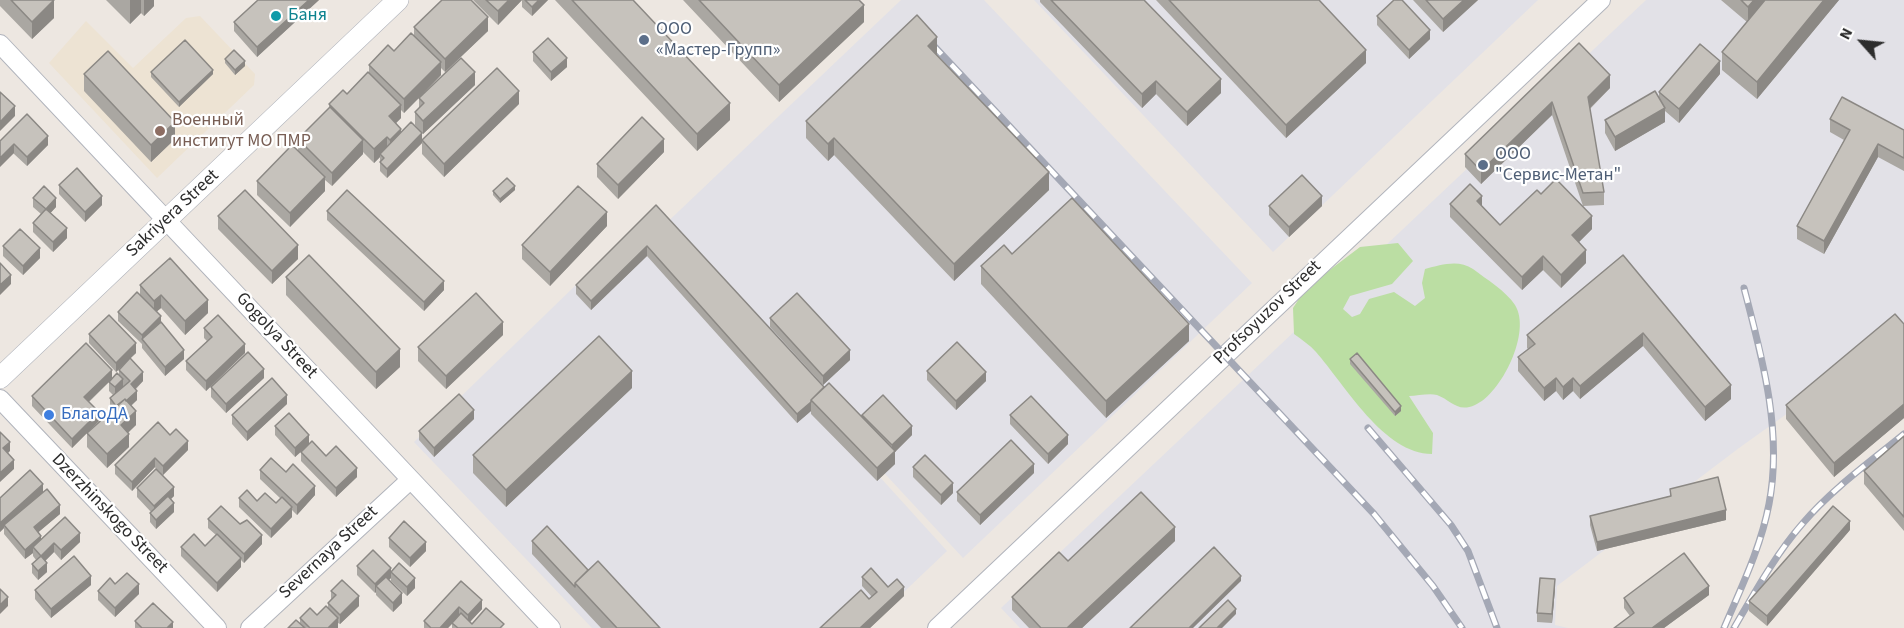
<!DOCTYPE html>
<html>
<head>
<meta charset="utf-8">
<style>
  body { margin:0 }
  #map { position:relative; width:1904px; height:628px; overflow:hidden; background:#ede7e1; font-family:"Source Sans 3",sans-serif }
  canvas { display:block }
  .north { position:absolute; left:1832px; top:12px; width:60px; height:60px; -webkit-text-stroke:4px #fff; paint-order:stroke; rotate:297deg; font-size:16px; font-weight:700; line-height:24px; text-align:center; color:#2d2d2d }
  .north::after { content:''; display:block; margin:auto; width:21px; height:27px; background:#2d2d2d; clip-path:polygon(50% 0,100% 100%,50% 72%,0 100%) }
</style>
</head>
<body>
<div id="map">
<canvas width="1904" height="628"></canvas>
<div class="north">N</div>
</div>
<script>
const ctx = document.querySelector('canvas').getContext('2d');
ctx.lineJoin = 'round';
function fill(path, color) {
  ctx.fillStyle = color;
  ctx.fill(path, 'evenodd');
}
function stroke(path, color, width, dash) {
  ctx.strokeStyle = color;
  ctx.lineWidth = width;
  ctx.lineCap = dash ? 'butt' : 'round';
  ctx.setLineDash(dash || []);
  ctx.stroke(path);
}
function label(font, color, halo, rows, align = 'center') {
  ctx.font = font + ' "Source Sans 3",sans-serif';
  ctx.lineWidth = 4.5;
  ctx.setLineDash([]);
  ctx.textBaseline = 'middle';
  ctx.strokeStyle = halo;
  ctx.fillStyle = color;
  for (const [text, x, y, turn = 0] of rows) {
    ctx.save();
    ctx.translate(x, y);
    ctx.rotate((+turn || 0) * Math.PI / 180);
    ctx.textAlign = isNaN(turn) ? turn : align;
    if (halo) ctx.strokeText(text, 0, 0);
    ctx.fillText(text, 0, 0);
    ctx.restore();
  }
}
fill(new Path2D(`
  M901,0H984L1252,283L963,558L659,230Z
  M1034,0H1538L1273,252Z
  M1646,0H1904V330L1739,448L1557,586L1555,625L1568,628H1020L1001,608Z
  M645,218L947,551L866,628H592L414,442Z`), '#e2e1e7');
fill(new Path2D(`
  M200,16L255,74L254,85L157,178L49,63L86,21L133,68L186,18Z`), '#ede3d3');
fill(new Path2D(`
  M1398,243L1413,261L1392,284L1350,296L1343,309L1352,317L1360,314L1369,299L1394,292L1415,306L1425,298L1422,283L1425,269C1441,265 1458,259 1473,269C1486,279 1506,291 1515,305C1532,332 1501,394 1475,405C1457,413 1451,400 1437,395C1429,393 1417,396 1409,396L1433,433L1432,454C1384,454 1345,385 1316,352C1310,345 1302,340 1294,334L1293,308L1306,288L1360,247Z`), '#bbdea3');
const minor = new Path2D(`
  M0,44L551,628
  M0,399L217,628
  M250,628L410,480
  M937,628L1601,0`);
const tertiary = new Path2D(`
  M0,378L398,0`);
stroke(minor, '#b1b4bc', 20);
stroke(tertiary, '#b1b4bc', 22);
stroke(minor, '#fff', 18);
stroke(tertiary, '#fff', 21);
const rail = new Path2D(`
  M932,44L1374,514L1433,586L1462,628
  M1368,428L1451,525L1468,551L1497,628
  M1724,628C1741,588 1761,547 1769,504C1783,432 1762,357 1744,288
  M1734,628C1755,592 1775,555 1803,523C1832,489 1870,462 1904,434`);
stroke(rail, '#a4a8b5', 7);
stroke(rail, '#fff', 4.5, [14]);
fill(new Path2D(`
  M0,0H54V18L32,39L0,6Z
  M106,0H154V6L144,16L141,13L130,24Z
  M258,0H319L257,57L234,31V22Z
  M473,0H522L498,25Z
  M522,0H548L532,16L522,7Z
  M555,0H633L730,120L697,151Z
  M683,0H859L864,22L779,102Z
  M1040,0H1144L1221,93L1187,126L1156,94L1142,108L1040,2Z
  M1156,0H1319L1366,63L1286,138Z
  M1413,0H1478L1443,32Z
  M1721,0H1839L1757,99L1722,70V52L1747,22Z
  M1377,16L1430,39L1409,59L1377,25Z
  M414,27L488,31L445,72L441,68V75L423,94L475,85L423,134L415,125V112L419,109V98L404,113L401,110V118L396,123L401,133L422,140L519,104L444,177L422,154V143L387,178L380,171V157L374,163L363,152V154L332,186L325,180V191L290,227L257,195V181L298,151V139L329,108V104L347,94L369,73V65L394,51L414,36Z
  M1579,43L1610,88L1590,109L1604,192V205L1583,206L1592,229L1579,242L1586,263L1561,288L1543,270L1522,290L1450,217V204L1482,207L1500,225L1541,194L1583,206L1552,115L1481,184L1465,167V154Z
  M533,52L567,67L551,81L533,61Z
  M937,54V55L1049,190L954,281L834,155L828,161L806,138V121Z
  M225,59L245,66L235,75L225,63Z
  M151,72L213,74L179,107L151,77Z
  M84,74L175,139L151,162L84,91Z
  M1720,74L1679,123L1665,111V122L1615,151L1605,133V120L1659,99V92Z
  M1830,119L1904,130V171L1878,157L1824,254L1797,239V226L1844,140L1830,132Z
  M0,141L48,145L27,166Z
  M664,152L618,199L597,177V164Z
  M59,185L102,205L85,222L59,194Z
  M515,190L500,203L493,195V191Z
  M33,198L56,207L50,213L67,238L53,252L33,232V223L41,214L33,207Z
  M656,205L824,387L862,418V415L912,435L895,452V464L877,481L811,414V411L797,423L647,256L591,310L576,294V285Z
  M1269,206H1322L1289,237L1269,215Z
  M327,211L444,290L424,311L327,220Z
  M218,216L298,259L272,284L218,229Z
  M607,226L550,286L522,259V245Z
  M3,246L40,258L23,275L3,256Z
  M1012,254L1189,341L1106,418L981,284V266Z
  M1623,255L1731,399L1705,421L1643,346L1580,399L1573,391L1563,400L1556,391L1544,401L1518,371V357L1528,349L1527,348V335Z
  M286,277L400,367L376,389L286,295Z
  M140,285L208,313L185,335L161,308L157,311L161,323L184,359L165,376L142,348V344L118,321V312L140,295Z
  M770,318L850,360L823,385L770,327Z
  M1904,324V418L1834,477L1786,419V405Z
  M204,328L245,353L206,391L186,370V361L207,341L204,338Z
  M89,334L136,353L116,372L89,343Z
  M503,335L446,389L418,361V347Z
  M1350,359L1401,411L1395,416L1350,364Z
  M119,370L143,381L136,389L137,400L131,406L136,425L128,433L129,447L107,468L87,447V433L112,410L110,408V398L113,395L109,391V382L89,402L99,421L72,448L32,406V396L112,378L119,375Z
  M927,371L986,381L956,410L927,380Z
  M264,378L226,413L211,397V387Z
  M632,388L506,507L473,473V455Z
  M287,404L247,441L232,424V415Z
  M1010,415L1068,444L1048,464L1010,424Z
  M474,419L434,457L419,440V431Z
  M275,426L309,443L357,477L336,497L301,461V452L295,457L275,435Z
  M1904,436V531L1864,484V471Z
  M188,450L163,475L174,496L171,499L174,512L156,529L150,522V513L151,512L137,497V488L156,469L155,467L132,491L115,474V465Z
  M913,467L953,493L941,505L913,477Z
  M260,470L286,472L315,495L297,515L292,510V517L271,538L239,507V498L276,503L281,499L260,479Z
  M1034,473L980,525L957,501V492Z
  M1670,489L1726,520L1597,551L1590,525V516L1670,496Z
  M43,493L60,514L38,532L41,539L80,542L61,560L54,552L45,561L47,572L38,580L32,573V564L36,560L33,556V553L25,559L4,534V528L0,532V498Z
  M208,519L240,524L262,544L244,563L241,560V567L217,592L181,556V547L205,546L216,535L208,528Z
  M1850,530L1767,626L1749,611V601Z
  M389,538L426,551L410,567L389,547Z
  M532,541L588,570L660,628H601L532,554Z
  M1175,541L1082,628H1029L1012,610V597L1068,561Z
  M357,566L391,572L415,588L407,596L391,581V578L389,580L402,603L393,612L376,595V592L375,593L357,575Z
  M862,577L888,587L904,596L870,628H820L869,599L872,597L862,586Z
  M461,581L482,609L470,622L472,624L504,628H452V624L448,628H424V621Z
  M115,584L139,594L115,617L98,600V591Z
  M91,585L51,618L35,599V590Z
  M1555,588L1552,623L1537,622V613Z
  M331,591L359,606L340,624L338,623L337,628H288L300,623V618L317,615L328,608V603L331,599Z
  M1709,595L1664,628H1614L1630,616L1624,608V598Z
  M135,621L173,628H135Z`), '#aaa7a2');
fill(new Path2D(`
  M54,0V18L32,39V22Z
  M130,0H141V13L130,24Z
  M144,0H154V6L144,16Z
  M309,0H319L257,57V47Z
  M509,0H522L498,25V11Z
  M539,0H548L532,16V7Z
  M1464,0H1478L1443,32V19Z
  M1754,0H1769L1748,24V7Z
  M1824,0H1839L1757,99V82Z
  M864,5V22L779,102V85Z
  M488,17V31L445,72V59Z
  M1430,30V39L1409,59V50Z
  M937,37V54L928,63V46Z
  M1366,50V63L1286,138V125Z
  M567,58V67L551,81V72Z
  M245,61V66L235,75V70Z
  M1720,61V74L1679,123V109Z
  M441,62V75L404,113V99Z
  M213,70V74L179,107V102Z
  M475,72V85L423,134V121Z
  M1610,75V88L1588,110V97Z
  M1221,79V93L1187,126V112Z
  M1156,81V94L1142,108V94Z
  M519,91V104L444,177V164Z
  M1552,102V115L1481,184V171Z
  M730,103V120L697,151V134Z
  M401,105V118L389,130V116Z
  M15,106V116L0,131V122Z
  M1665,108V122L1615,151V137Z
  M175,122V139L151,162V145Z
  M401,129V142L390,153V140Z
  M422,133V143L387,178V169Z
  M48,136V145L27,166V157Z
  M387,137V151L380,154V157L374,163V149Z
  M834,138V155L828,161V144Z
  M664,139V152L618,199V185Z
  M363,140V154L332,186V173Z
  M14,144V153L0,167V158Z
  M1878,144V157L1824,254V241Z
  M1049,172V190L954,281V264Z
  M325,177V191L290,227V213Z
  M515,186V190L500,203V199Z
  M102,196V205L85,222V212Z
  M1322,196V206L1289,237V227Z
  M1482,196V210L1477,201Z
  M56,198V207L46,218V209Z
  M607,212V226L550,286V272Z
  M1592,216V229L1572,249V235Z
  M67,228V238L53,252V242Z
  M298,245V259L272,284V271Z
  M647,246V256L591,310V301Z
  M40,248V258L23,275V266Z
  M1586,250V263L1561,288V275Z
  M1543,256V270L1522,290V277Z
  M11,275V284L0,295V285Z
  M444,281V290L424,311V302Z
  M161,295V308L154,314V301Z
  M208,300V313L185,335V321Z
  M161,316V325L142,339V335Z
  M503,322V335L446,389V376Z
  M1189,324V341L1106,418V401Z
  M1643,333V346L1580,399V386Z
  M136,343V353L116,372V363Z
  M245,344V353L206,391V381Z
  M400,349V367L376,389V372Z
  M184,350V359L165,376V367Z
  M850,350V360L823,385V376Z
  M264,369V378L226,413V404Z
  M112,370V379L84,406V397Z
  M632,371V388L506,507V490Z
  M143,372V381L131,393V384Z
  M986,372V381L956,410V401Z
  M1556,378V391L1544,401V388Z
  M1573,378V391L1563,400V387Z
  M123,379V388L115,397V387Z
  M1731,385V399L1705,421V407Z
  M137,391V400L118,417V408Z
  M287,395V404L247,441V432Z
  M811,402V411L797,423V414Z
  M1904,404V418L1834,477V463Z
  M1401,406V411L1395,416V412Z
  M474,410V419L434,457V448Z
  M136,411V425L121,439V425Z
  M99,412V421L72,448V439Z
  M912,426V435L895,452V464L877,481V468L892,454V445Z
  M129,434V447L107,468V454Z
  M309,435V444L295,457V448Z
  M1068,435V444L1048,464V454Z
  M188,441V450L163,475V466Z
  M10,442V451L3,458V448Z
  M155,458V467L132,491V482Z
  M14,460V469L0,482V473Z
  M1034,464V473L980,525V515Z
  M357,468V477L336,497V488Z
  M953,483V493L941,505V495Z
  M43,484V493L4,525V528L0,532V523Z
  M315,486V495L297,515V505Z
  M174,487V496L154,515V506Z
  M174,503V512L156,529V520Z
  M60,505V514L34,536V527Z
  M292,507V517L271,538V529Z
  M1726,510V520L1597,551V542Z
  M1850,521V530L1767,626V616Z
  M1175,527V541L1082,628H1067Z
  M80,533V542L61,560V550Z
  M262,535V544L244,563V554Z
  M41,536V545L33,547V553L25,559V550Z
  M426,542V551L410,567V558Z
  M54,543V552L41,565V556Z
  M241,558V567L217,592V583Z
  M47,563V572L38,580V571Z
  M391,568V578L379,589L376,586V592L375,593V584Z
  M91,576V585L51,618V609Z
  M1241,576V581L1193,628H1189Z
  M415,578V588L407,596V587Z
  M1555,579V588L1552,623V614Z
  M139,584V594L115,617V608Z
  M1709,586V595L1664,628H1652Z
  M904,587V596L870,628H860Z
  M402,593V603L393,612V603Z
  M359,596V606L340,624V615Z
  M8,597V606L0,614V605Z
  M482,600V609L468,624V615Z
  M459,607V616L448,628H440Z
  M1236,609V614L1222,628H1217Z
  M338,618V628H328Z
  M173,622V628H167Z`), '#8b8884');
const building = new Path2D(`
  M11,0H54L32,22Z
  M258,0H309L257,47L234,22Z
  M442,0H471L488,17L445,59L414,27Z
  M486,0H509L498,11Z
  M525,0H539L532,7Z
  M572,0H633L730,103L697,134Z
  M699,0H859L864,5L779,85Z
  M1051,0H1144L1221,79L1187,112L1156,81L1142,94Z
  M1169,0H1319L1366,50L1286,125Z
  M1394,0H1402L1430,30L1409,50L1377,16Z
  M1426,0H1464L1443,19Z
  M1741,0H1754L1748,7Z
  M1765,0H1824L1757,82L1722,52Z
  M917,15L937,37L928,46L1049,172L954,264L834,138L828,144L806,121Z
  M411,33L441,62L404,99L369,65L388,45L394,51Z
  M548,38L567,58L551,72L533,52Z
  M185,40L213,70L179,102L151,72Z
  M1579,43L1610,75L1588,97L1604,192L1583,193L1552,102L1481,171L1465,154Z
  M1700,44L1720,61L1679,109L1659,92Z
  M234,50L245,61L235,70L225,59Z
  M108,51L175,122L151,145L84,74Z
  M461,58L475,72L423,121L415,112L424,103L419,98Z
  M497,68L519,91L444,164L422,140Z
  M368,72L401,105L389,116L401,129L390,140L387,137L374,149L329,104L343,90L347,94Z
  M1655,91L1665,108L1615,137L1605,120Z
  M0,92L15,106L0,122Z
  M1842,97L1904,130V158L1878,144L1824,241L1797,226L1850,130L1830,119Z
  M330,107L363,140L332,173L298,139Z
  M27,114L48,136L27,157L14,144L0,158V141Z
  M642,117L664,139L618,185L597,164Z
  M411,122L422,133L387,169L380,162L384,158L380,154Z
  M292,145L325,177L290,213L257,181Z
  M77,168L102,196L85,212L59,185Z
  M1302,175L1322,196L1289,227L1269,206Z
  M507,178L515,186L500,199L493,191Z
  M1556,179L1592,216L1572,235L1586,250L1561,275L1543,256L1522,277L1450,204L1470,184L1482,196L1477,201L1500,225L1537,190L1541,194Z
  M44,186L56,198L46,209L33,198Z
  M578,186L607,212L550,272L522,245Z
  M245,190L298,245L272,271L218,216Z
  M347,190L444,281L424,302L327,211Z
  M1072,198L1189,324L1106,401L981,266L1004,245L1012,254Z
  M656,205L824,387L811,400V402L797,414L647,246L591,301L576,285Z
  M46,209L67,228L53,242L33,223Z
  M20,229L40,248L23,266L3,246Z
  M309,255L400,349L376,372L286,277Z
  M1623,255L1731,385L1705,407L1643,333L1580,386L1573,378L1563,387L1556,378L1544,388L1518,357L1535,344L1527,335Z
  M170,258L208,300L185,321L161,295L154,301L140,285Z
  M0,263L11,275L0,285Z
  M137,292L161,316L142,335L118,312Z
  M476,293L503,322L446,376L418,347Z
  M797,293L850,350L823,376L770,318Z
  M1895,314L1904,324V404L1834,463L1786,405Z
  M109,315L136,343L116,363L89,334Z
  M218,315L245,344L206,381L186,361L212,337L204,328Z
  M161,322L184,350L165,367L142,339Z
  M599,336L632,371L506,490L473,455Z
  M957,342L986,372L956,401L927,371Z
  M86,343L112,370L84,397L99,412L72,439L32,396Z
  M248,352L264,369L226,404L211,387Z
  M1357,353L1401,406L1395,412L1350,359Z
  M130,358L143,372L131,384L137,391L126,401L125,399L116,406L110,398L130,381L119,370Z
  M117,373L123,379L115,387L109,382Z
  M272,378L287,395L247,432L232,415Z
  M829,383L895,451L877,468L811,400Z
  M459,394L474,410L434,448L419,431Z
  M883,395L912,426L892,445L862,415Z
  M1031,396L1068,435L1048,454L1010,415Z
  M125,399L136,411L121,425L129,434L107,454L87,433Z
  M289,413L309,435L295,448L275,426Z
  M158,422L170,435L176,429L188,441L163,466L155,458L132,482L115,465Z
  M0,432L10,442L3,448L14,460L0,473Z
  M1904,436V517L1864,471Z
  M1011,440L1034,464L980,515L957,492Z
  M312,441L326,456L336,446L357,468L336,488L301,452Z
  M925,455L953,483L941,495L913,467Z
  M271,458L286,472L293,464L315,486L297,505L260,470Z
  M156,469L174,487L154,506L137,488Z
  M30,470L43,484L0,523V498Z
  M1718,477L1726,510L1597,542L1590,516L1671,496L1670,489Z
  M47,489L60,505L34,527L41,536L25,550L4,525Z
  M247,490L257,501L265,493L276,503L282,497L292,507L271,529L239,498Z
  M1141,492L1175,527L1067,628H1041L1012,597L1059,552L1068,561Z
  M168,496L174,503L156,520L150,513Z
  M221,506L240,524L247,520L262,535L244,554L208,519Z
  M1833,506L1850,521L1767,616L1749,601Z
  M65,517L80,533L61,550L54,543L41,556L33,547Z
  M404,521L426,542L410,558L389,538Z
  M547,526L588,570L575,583V587L532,541Z
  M194,534L205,546L217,534L241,558L217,583L181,547Z
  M1214,547L1241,576L1189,628H1130Z
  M373,550L391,568L375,584L357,566Z
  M1684,553L1709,586L1652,628H1614L1634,613L1624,598Z
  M41,556L47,563L38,571L32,564Z
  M74,556L91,576L51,609L35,590Z
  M598,561L660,628H617L575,583Z
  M399,563L415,578L407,587L391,572Z
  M871,568L888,587L897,579L904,587L860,628H820L861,590L869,599L877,592L862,577Z
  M127,573L139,584L115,608L98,591L110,578L115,584Z
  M386,577L402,593L393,603L376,586Z
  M1540,578L1555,579L1552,614L1537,613Z
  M342,580L359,596L340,615L328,603L336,595L331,591Z
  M461,581L482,600L468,615L459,607L440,628H431L424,621Z
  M0,589L8,597L0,605Z
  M1228,600L1236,609L1217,628H1199Z
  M153,603L173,622L167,628H142L135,621Z
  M326,606L338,618L328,628H310L300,618L310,608L317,615Z
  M486,608L504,624L500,628H458L452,623L461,613L472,624Z
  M296,620L305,628H288Z`);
fill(building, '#c6c2bc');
stroke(building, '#8b8884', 1.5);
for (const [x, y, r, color] of [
  [276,16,6,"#0f9aa8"],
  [644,40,6,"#5c6f8a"],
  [160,131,6,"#8d6e63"],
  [1483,165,6,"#5c6f8a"],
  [49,415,6,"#3f7fe0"]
]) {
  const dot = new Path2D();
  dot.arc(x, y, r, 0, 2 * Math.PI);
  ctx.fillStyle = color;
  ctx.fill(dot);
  stroke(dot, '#fff', 2);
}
label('18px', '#0d838f', '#fff', [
  ["Баня",288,16]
], 'left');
label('18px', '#4e5e75', '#fff', [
  ["ООО",656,30],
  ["«Мастер-Групп»",656,51],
  ["ООО",1495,155],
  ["\"Сервис-Метан\"",1495,176]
], 'left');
label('18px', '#785e54', '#fff', [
  ["Военный",172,121],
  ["институт МО ПМР",172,142]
], 'left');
label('18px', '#2d2d2d', '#fff', [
  ["Sakriyera Street",173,214,-43],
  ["Profsoyuzov Street",1268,313,-44],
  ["Gogolya Street",276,336,47],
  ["Dzerzhinskogo Street",109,514,46],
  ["Severnaya Street",329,553,-43]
]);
label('18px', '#366cbe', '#fff', [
  ["БлагоДА",61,415]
], 'left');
</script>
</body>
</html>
